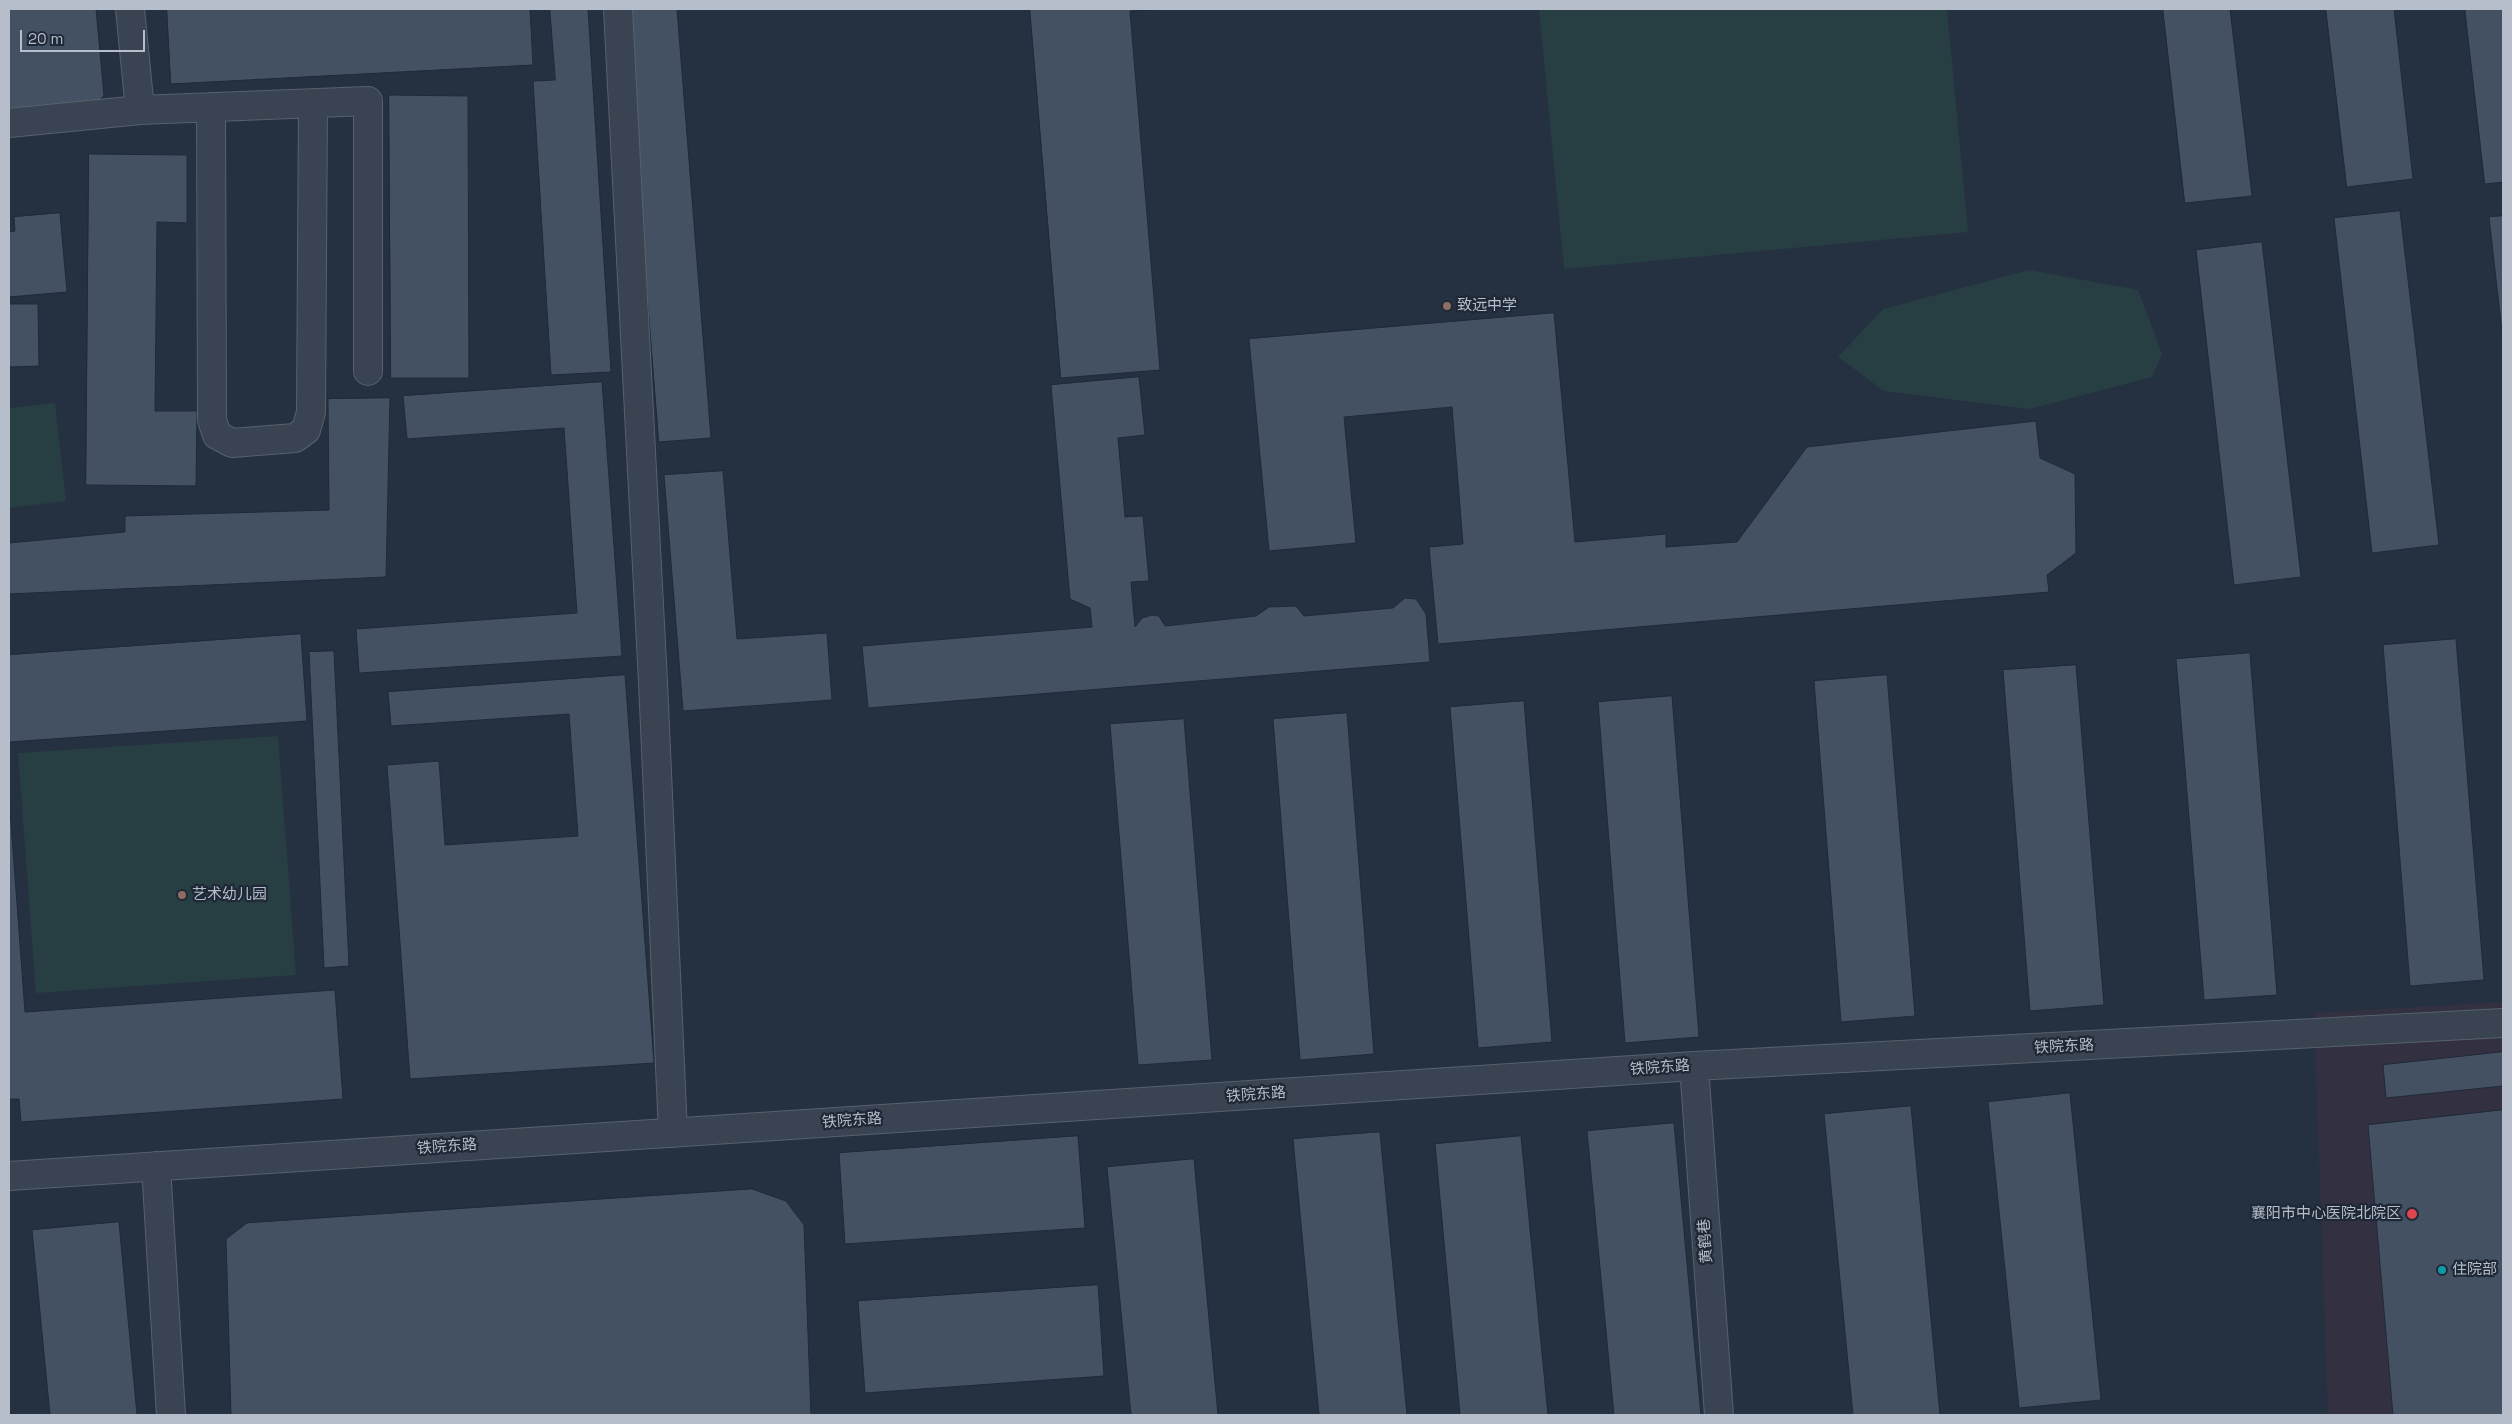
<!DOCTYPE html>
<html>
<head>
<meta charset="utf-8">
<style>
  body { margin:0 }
  #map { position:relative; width:2512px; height:1424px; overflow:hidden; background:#253141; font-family:"Space Grotesk",sans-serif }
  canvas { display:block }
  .frame { position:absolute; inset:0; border:10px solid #b6becb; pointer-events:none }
  .scale { position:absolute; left:20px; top:30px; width:125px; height:22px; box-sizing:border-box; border:2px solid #b6becb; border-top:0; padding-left:6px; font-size:15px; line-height:18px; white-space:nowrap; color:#b6becb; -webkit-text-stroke:4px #1e2836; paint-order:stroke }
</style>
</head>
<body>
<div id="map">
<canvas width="2512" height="1424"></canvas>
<div class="frame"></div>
<div class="scale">20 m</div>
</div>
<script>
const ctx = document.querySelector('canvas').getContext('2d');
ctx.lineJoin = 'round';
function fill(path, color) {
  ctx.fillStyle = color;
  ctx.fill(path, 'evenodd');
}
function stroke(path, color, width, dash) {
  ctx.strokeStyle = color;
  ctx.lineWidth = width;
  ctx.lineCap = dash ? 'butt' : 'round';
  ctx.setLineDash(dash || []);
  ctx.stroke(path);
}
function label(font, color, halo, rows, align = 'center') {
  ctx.font = font + ' "Space Grotesk","Noto Sans SC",sans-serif';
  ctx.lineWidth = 4.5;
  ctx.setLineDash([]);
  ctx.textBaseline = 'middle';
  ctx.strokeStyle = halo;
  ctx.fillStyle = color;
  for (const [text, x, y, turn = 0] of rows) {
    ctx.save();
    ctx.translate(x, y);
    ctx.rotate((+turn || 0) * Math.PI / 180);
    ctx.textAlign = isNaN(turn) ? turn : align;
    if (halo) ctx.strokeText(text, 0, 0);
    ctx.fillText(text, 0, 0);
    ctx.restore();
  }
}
fill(new Path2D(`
  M2503,1002V1415H2328L2314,1013Z`), '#333141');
fill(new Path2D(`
  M1539,9H1947L1968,232L1564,269Z
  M2029,270L2138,290L2162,354L2152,377L2030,409L1884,391L1838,357L1883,309Z
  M55,403L66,501L9,508V408Z
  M278,736L296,975L36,993L18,753Z`), '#273f42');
const building = new Path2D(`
  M9,9H96L104,96L83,114L9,119Z
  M167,9H530L533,65L171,84Z
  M550,9H588L611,372L551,375L533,81L555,80Z
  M625,9H677L711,438L659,442Z
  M1030,9H1163L1130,11L1160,370L1061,378Z
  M2163,9H2230L2252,196L2185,203Z
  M2326,9H2394L2413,179L2347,187Z
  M2465,9H2503V182L2485,184Z
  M389,95L468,96L469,378H391Z
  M89,154L187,155V223L157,222L155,411H197L196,486L86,485Z
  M2400,211L2439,545L2372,553L2334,218Z
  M60,213L67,292L9,297V232L15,231L14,217Z
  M2503,216V341L2489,217Z
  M2262,242L2301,577L2234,585L2196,250Z
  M9,304H38L39,366L9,367Z
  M1554,313L1575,542L1666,534V547L1737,542L1807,447L2036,421L2040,458L2075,474L2076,553L2047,575L2049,592L1438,644L1429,547L1463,544L1452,407L1344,417L1356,543L1269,551L1249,339Z
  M1139,377L1145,435L1118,438L1125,517L1143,516L1149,581L1131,582L1135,627L1142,618L1152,615L1159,616L1165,626L1256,616L1269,607L1296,606L1304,616L1393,608L1405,598L1416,599L1426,614L1430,662L868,708L862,646L1092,627L1090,608L1070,599L1051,385Z
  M602,382L622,656L359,673L356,629L577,613L564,428L407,439L403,396Z
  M390,398L386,577L9,594V543L125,532V516L329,510L328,399Z
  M723,471L737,639L827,633L832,700L683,711L664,475Z
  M301,634L307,721L9,742V655Z
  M2456,639L2484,980L2410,986L2383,645Z
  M334,651L349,966L324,968L309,652Z
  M2250,653L2277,995L2204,1000L2176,659Z
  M2076,665L2104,1005L2030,1011L2003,670Z
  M625,675L654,1063L410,1079L387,765L439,761L445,845L578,836L569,714L391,726L388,692Z
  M1887,675L1915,1016L1841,1022L1814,681Z
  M1672,696L1699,1037L1625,1043L1598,702Z
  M1524,701L1552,1042L1478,1048L1450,707Z
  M1347,713L1374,1054L1300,1060L1273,719Z
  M1184,719L1212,1060L1138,1065L1110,724Z
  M9,796L25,1012L335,990L343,1099L21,1122L19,1099H9Z
  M2503,1052V1086L2386,1098L2383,1065Z
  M2070,1093L2101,1400L2019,1408L1988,1102Z
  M1911,1106L1940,1415H1853L1824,1114Z
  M2503,1110V1415H2393L2368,1125Z
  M1674,1123L1701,1415H1614L1587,1131Z
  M1380,1132L1407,1415H1319L1293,1139Z
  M1078,1136L1085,1228L845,1244L839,1153Z
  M1521,1136L1548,1415H1460L1435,1144Z
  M1194,1159L1218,1415H1131L1107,1167Z
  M752,1189L786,1201L804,1225L811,1415H231L226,1239L247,1223Z
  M119,1222L137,1415H50L32,1230Z
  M1098,1285L1104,1376L865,1393L858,1301Z`);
fill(building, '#445163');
stroke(building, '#202a38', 1);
const minor = new Path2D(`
  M130,9L140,110L368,101V371
  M618,9L653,682L673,1133
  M211,107L212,420L217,435L232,443L295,438L306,430L311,412L313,104
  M9,123L140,110
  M1694,1066L1719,1415
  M156,1166L171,1415
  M9,1176L1694,1066L2503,1023`);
stroke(minor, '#57616e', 30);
stroke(minor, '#394351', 28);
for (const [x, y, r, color] of [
  [1447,306,5,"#8d6e63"],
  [182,895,5,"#8d6e63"],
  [2412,1214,6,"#e0444e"],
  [2442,1270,5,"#0f9aa8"]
]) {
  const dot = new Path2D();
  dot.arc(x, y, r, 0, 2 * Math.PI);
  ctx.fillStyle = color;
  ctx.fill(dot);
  stroke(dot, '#1e2836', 2);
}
label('15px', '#b6becb', '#1e2836', [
  ["致远中学",1457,306],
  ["艺术幼儿园",192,895],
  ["襄阳市中心医院北院区",2401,1214,"right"],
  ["住院部",2452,1270]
], 'left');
label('15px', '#b6becb', '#1e2836', [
  ["铁院东路",2064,1047,-3],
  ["铁院东路",1660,1068,-4],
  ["铁院东路",1256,1095,-4],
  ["铁院东路",852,1121,-4],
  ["铁院东路",447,1147,-4],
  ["黄鹤巷",1706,1241,-94]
]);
</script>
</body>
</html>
